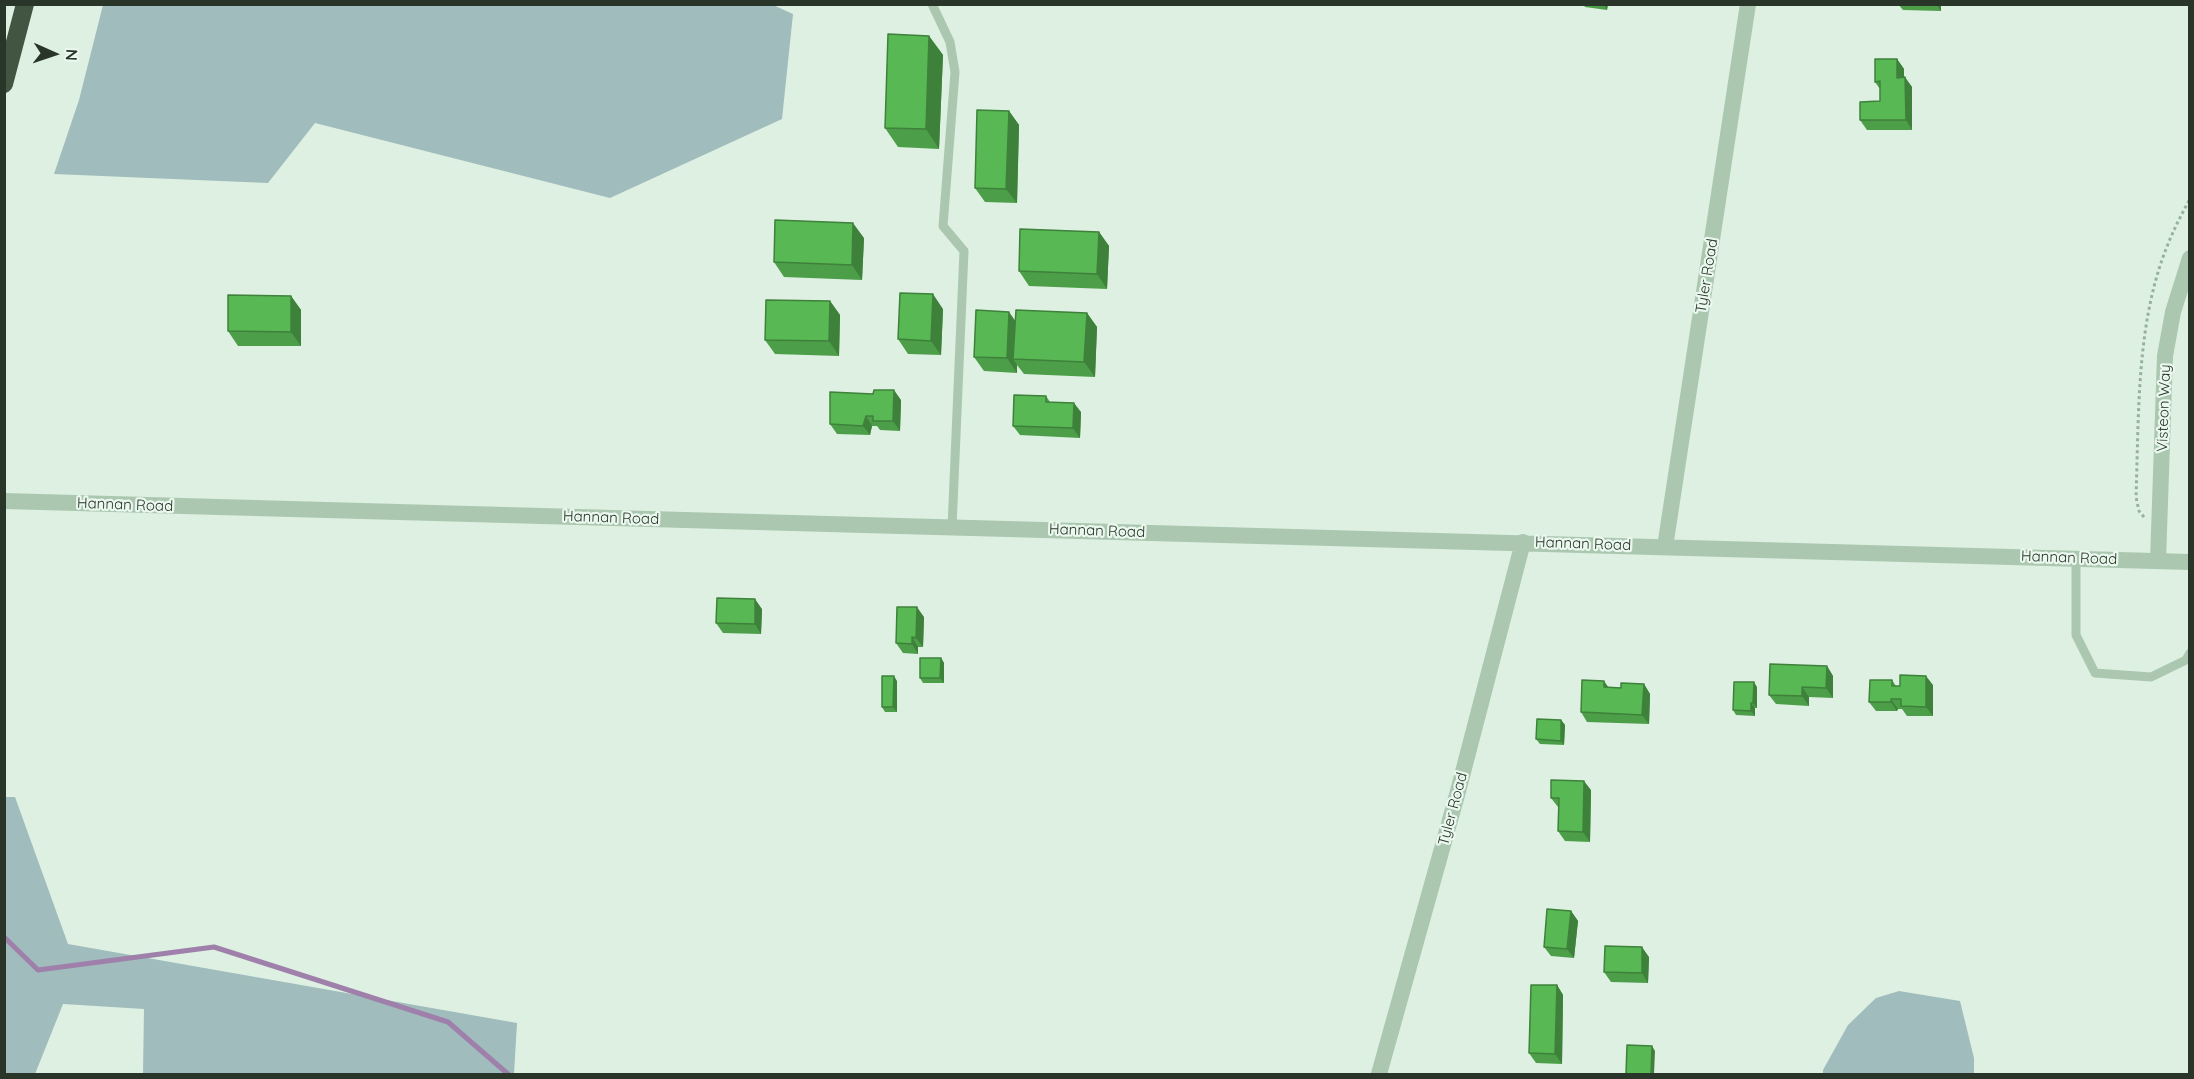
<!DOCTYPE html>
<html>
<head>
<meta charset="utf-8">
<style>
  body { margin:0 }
  #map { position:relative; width:2194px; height:1079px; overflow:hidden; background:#def0e2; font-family:Quicksand,sans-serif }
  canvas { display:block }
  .frame { position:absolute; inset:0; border:6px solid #2a352a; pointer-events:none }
  .north { position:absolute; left:24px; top:24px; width:60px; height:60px; -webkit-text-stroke:4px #eaf8ee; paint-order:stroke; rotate:93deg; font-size:16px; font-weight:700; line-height:24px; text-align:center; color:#2a352a }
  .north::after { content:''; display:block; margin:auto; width:21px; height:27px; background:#2a352a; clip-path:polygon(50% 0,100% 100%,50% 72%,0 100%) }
</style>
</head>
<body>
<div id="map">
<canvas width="2194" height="1079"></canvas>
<div class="frame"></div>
<div class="north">N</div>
</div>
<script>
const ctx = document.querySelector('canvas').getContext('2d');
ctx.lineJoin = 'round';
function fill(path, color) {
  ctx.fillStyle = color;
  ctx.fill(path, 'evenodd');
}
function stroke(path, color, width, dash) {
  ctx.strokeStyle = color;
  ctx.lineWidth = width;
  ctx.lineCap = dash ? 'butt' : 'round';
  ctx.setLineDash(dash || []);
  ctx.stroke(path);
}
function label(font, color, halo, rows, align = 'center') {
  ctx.font = font + ' Quicksand,sans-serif';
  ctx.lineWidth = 4.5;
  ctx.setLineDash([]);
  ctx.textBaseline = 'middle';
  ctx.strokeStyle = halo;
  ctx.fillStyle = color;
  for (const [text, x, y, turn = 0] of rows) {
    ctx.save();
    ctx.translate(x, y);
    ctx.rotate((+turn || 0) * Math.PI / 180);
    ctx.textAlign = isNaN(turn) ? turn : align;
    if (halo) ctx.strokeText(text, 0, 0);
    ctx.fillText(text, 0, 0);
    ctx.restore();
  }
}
fill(new Path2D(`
  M773,5L793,14L782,119L610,198L315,123L268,183L54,174L79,100L103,5Z
  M4,797H15L68,944L517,1023L514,1074H143L144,1009L63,1004L35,1074H5Z
  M1899,991L1960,1001L1974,1058V1074H1823V1070L1848,1025L1876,998Z`), '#a0bcbd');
stroke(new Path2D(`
  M4,937L38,970L214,947L448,1022L508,1074`), '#9f80aa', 5);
stroke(new Path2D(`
  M2144,517L2139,511L2136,497C2139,415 2136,326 2166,249C2173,231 2181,215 2190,199`), '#96b29a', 3, [3, 3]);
stroke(new Path2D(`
  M932,4L950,42L955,72L943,226L964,251L952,527
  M2076,558V635L2095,673L2151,677L2186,660L2190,653`), '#abc7b0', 9);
stroke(new Path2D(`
  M2158,561L2165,356L2173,312L2190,258`), '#abc7b0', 16);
stroke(new Path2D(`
  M4,501L2190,562
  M1665,547L1748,4
  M1379,1074L1457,795L1523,542`), '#abc7b0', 16);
stroke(new Path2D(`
  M4,84L25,4`), '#425542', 18);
fill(new Path2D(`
  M1583,4H1608L1607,10L1585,7Z
  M1898,4H1941V11L1903,10Z
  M929,36L943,55L939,149L898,147L885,128Z
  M1897,59L1904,69V77L1912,87V130H1867L1860,120L1880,101V89L1875,82Z
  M1009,111L1019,125L1017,203L985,202L975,188Z
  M1099,232L1109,246L1107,289L1029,286L1019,271Z
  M864,238L862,280L784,277L774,262Z
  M291,296L301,310V346H238L228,331Z
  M830,301L840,315L839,356L775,354L765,340Z
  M943,309L941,355L908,354L898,339Z
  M1087,313L1097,327L1095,377L1024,374L1017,365V373L984,371L974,357L1015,321Z
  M1046,396L1050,402L1081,412L1080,438L1020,435L1013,426Z
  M901,400L900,431L880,430L877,426H872L870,435L837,434L830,424Z
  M762,609L761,634L723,633L716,623Z
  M924,617L923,647H918V654L903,653L896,643Z
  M941,658L944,663V683H923L920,678Z
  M1827,666L1833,676V698L1809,697V706L1776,704L1769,695Z
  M1892,680L1896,686L1933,685V716H1907L1902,709H1898L1897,711H1876L1869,702Z
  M897,681V712H885L882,707Z
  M1644,684L1650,694L1649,724L1587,722L1581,712L1609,688H1621Z
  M1757,687V708H1755V716L1736,715L1733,710Z
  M1561,720L1565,725L1564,745L1540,744L1536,739Z
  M1591,790L1590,842L1565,841L1558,831L1559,807H1558L1551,798Z
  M1571,911L1578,921L1574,958L1551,956L1544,947Z
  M1649,957L1648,983L1611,982L1604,972Z
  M1557,985L1563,995L1562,1064L1536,1063L1529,1053Z`), '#4c9e48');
fill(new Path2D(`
  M1604,4H1608L1607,10Z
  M1936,4H1941V11Z
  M929,36L943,55L939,149L926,129Z
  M1897,59L1904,69V87L1897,78Z
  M1905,77L1912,87V130L1906,120Z
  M1009,111L1019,125L1017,203L1006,189Z
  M853,223L864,238L862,280L852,265Z
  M1099,232L1109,246L1107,289L1097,274Z
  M933,294L943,309L941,355L931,341Z
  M291,296L301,310V346L291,332Z
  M830,301L840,315L839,356L829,341Z
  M1009,312L1019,326L1013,359L1017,365V373L1007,358Z
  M1087,313L1097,327L1095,377L1084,362Z
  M894,390L901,400L900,431L893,421Z
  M1074,403L1081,412L1080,438L1073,428Z
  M866,416L872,426L870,435L863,426Z
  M755,599L762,609L761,634L755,624Z
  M917,607L924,617L923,647L916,638Z
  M912,637L918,647V654L912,644Z
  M941,658L944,663V683L940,678Z
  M1827,666L1833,676V698L1826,688Z
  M894,676L897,681V712L893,707Z
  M1926,676L1933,685V716L1926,707Z
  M1604,681L1611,691L1604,687Z
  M1754,682L1757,687V708L1753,703Z
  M1644,684L1650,694L1649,724L1642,715Z
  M1802,687L1809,697V706L1802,696Z
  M1891,699L1898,709L1897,711L1891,702Z
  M1751,703L1755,708V716L1751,711Z
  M1561,720L1565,725L1564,745L1561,741Z
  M1584,781L1591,790L1590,842L1583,832Z
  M1571,911L1578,921L1574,958L1567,949Z
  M1642,947L1649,957L1648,983L1642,973Z
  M1557,985L1563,995L1562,1064L1555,1054Z
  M1652,1046L1655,1051L1654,1074H1651Z`), '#3e813b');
const building = new Path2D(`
  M888,34L929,36L926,129L885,128Z
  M1875,59H1897V78L1905,77L1906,120H1860V102L1880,101V81L1875,82Z
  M977,110L1009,111L1006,189L975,188Z
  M775,220L853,223L852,265L774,262Z
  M1020,229L1099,232L1097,274L1019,271Z
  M900,293L933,294L931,341L898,339Z
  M228,295L291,296V332L228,331Z
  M766,300L830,301L829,341L765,340Z
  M976,310L1009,312L1007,358L974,357Z
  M1016,310L1087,313L1084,362L1013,359Z
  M874,390H894L893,421H873V416H866L863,426L830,424V392L873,394Z
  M1014,395L1046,396V402L1074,403L1073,428L1013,426Z
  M717,598L755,599V624L716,623Z
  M897,607H917L916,638L912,637V644L896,643Z
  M920,658H941L940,678H920Z
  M1770,664L1827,666L1826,688L1802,687V696L1769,695Z
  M1900,675L1926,676V707L1901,706V699H1891V702H1869L1870,680H1892V686H1900Z
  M882,676H894L893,707H882Z
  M1582,680L1604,681V687L1621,688V683L1644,684L1642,715L1581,712Z
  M1734,682H1754L1753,703H1751V711L1733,710Z
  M1537,719L1561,720V741L1536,739Z
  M1551,780L1584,781L1583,832L1558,831L1559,798H1551Z
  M1547,909L1571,911L1567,949L1544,947Z
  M1605,946L1642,947V973L1604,972Z
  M1531,985H1557L1555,1054L1529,1053Z
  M1627,1045L1652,1046L1651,1074H1626Z`);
fill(building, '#58b854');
stroke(building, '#3e813b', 1.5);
label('15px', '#2a352a', '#eaf8ee', [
  ["Tyler Road",1707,276,-81],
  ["Visteon Way",2164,408,-88],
  ["Hannan Road",125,505,2],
  ["Hannan Road",611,518,2],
  ["Hannan Road",1097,531,2],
  ["Hannan Road",1583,544,2],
  ["Hannan Road",2069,558,2],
  ["Tyler Road",1453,809,-75]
]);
</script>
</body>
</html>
